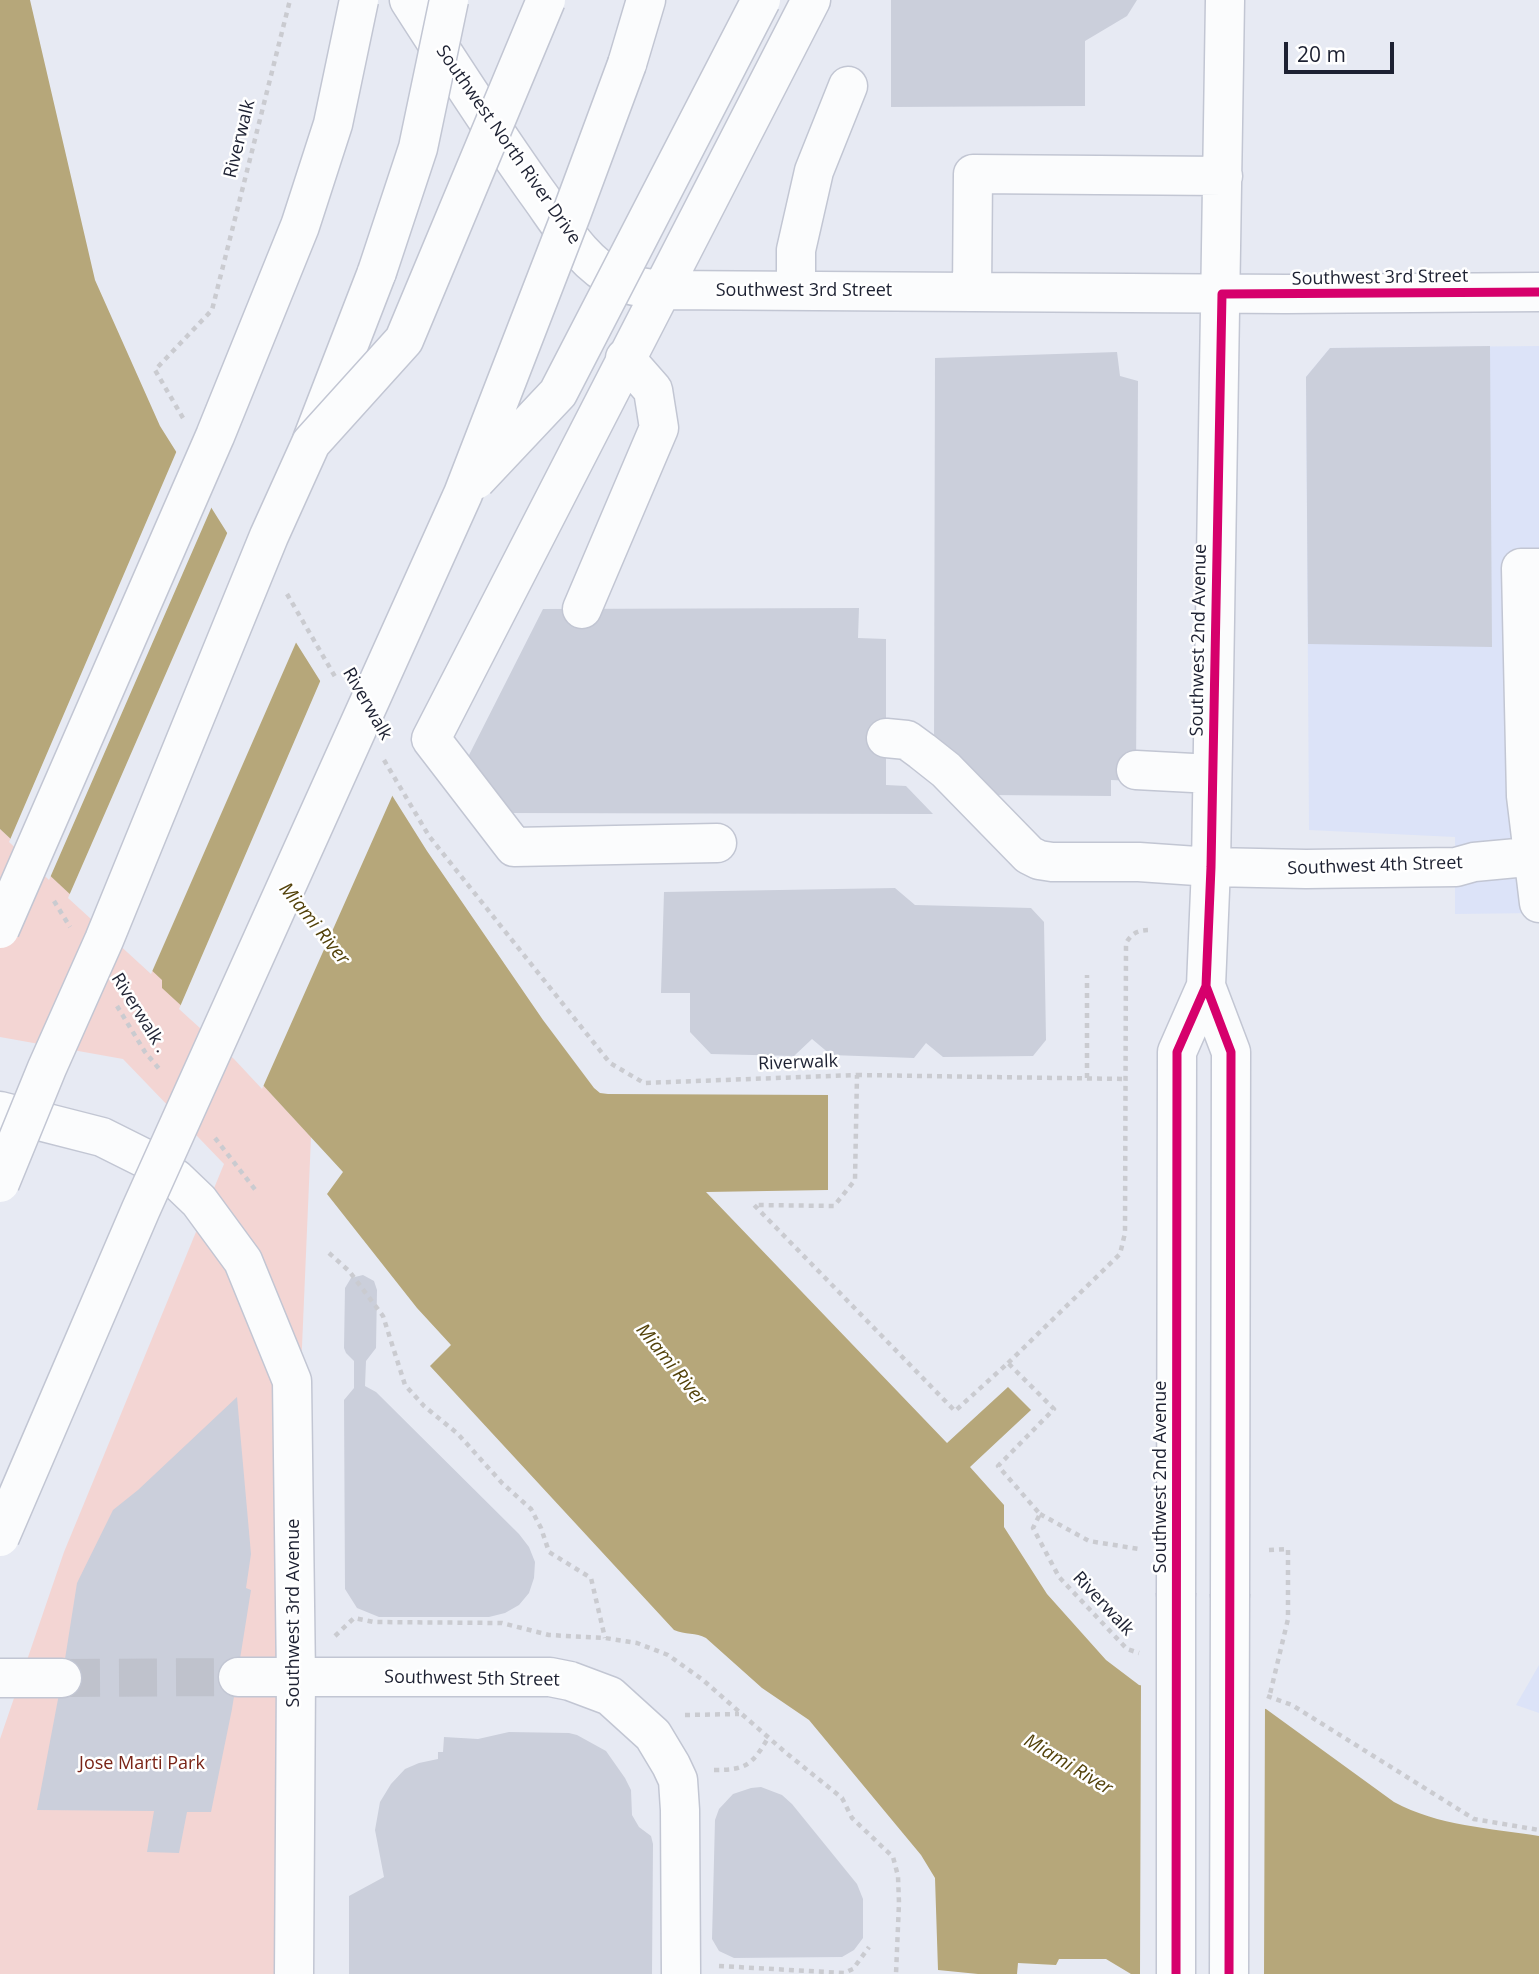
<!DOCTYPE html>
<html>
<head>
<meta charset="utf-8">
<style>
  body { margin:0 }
  #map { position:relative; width:1539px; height:1974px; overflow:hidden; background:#e7eaf3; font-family:"Open Sans",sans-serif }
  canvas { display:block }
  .scale { position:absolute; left:1284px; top:42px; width:110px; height:32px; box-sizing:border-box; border:4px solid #1d2132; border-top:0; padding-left:9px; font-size:21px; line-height:24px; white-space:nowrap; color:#1d2132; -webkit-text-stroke:5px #fff; paint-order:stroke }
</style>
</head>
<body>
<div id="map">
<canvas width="1539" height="1974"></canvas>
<div class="scale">20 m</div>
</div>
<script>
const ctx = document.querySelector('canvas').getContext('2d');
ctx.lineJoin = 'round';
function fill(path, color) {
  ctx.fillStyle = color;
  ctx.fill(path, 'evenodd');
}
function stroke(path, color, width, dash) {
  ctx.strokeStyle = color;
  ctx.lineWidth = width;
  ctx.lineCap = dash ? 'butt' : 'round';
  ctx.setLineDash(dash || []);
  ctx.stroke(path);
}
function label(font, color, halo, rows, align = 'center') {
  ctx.font = font + ' "Open Sans",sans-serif';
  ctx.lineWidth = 5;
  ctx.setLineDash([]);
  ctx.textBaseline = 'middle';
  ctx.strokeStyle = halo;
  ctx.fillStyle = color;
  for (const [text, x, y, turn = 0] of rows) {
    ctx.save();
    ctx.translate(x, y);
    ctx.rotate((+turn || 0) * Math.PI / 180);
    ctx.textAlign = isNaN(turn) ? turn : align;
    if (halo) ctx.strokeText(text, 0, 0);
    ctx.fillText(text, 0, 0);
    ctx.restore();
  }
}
fill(new Path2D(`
  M1539,346V913L1455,914V837L1309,830L1306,377L1330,348Z
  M1539,1665V1713L1516,1705Z`), '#dce3f8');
fill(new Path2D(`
  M0,829L163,980V988L236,1056L311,1137L275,1974H0V1739L64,1552L224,1164L123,1059L0,1037Z`), '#f3d5d3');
fill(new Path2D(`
  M0,0H30L95,280L160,426L427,851L543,1020L594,1088L600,1093L608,1094L828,1095V1190L706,1192L947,1443L1008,1387L1031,1410L970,1467L1004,1505V1527L1047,1594L1106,1660L1139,1685L1266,1709L1394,1802C1438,1826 1490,1828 1539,1836V1974H1131L1106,1959H1059L1056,1965L1018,1963L1017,1974H978L938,1970L935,1878L921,1855L809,1720L762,1688L706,1638C696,1632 685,1635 674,1630L430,1366L451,1345L417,1308L327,1194L343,1172L236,1056L162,988V980L0,829Z`), '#b6a77a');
fill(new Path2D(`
  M178,448L213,504L49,880L9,842Z
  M229,529L298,638L151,974L68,898Z
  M322,677L394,792L262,1089L234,1059L179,1009Z
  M1141,1682L1265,1706L1264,1974H1140Z`), '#e7eaf3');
fill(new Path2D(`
  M891,0H1137L1127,16L1085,41V106L891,107Z
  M1490,346L1492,647L1308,644L1306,377L1330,348Z
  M1117,352L1120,376L1138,381L1136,781L1111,780V796L989,795L934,749L935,358Z
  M859,608L858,638L886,639V785L906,786L933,814L506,813L468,757L543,609Z
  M895,888L915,905L1031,908L1044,922L1046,1040L1033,1056L943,1057L926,1043L914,1058L831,1055L812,1039L794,1056L711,1054L690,1032V993H661L664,892Z
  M363,1275L374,1281L377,1290L376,1348L366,1361L365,1386L376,1392L519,1534L529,1547L535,1562L534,1578L529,1593L519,1605L505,1613L489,1617H379L357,1608L345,1589L344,1400L354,1388V1361L346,1353L344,1348L345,1288L351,1278Z
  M237,1397L251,1554L246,1588L251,1590L232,1709L211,1812H187L179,1853L147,1852L154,1811L37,1810L62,1678L77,1583L113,1510L138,1490Z
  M509,1732L569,1733L577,1735L606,1751L625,1778L631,1790L632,1815L639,1827L651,1836L653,1844L652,1974H349V1896L384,1877L375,1830L380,1802L391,1784L405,1769L419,1763L438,1759V1752H443L444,1737L478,1739Z
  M761,1787L782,1795L792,1804L857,1884L863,1899V1938L854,1950L842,1957L734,1958L719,1951L712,1939L715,1820L719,1809L733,1794L751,1788Z`), '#cbcfdb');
stroke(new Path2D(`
  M62,1678L238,1677`), '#bfc2cc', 38, [38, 19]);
const minor = new Path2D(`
  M409,0C450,64 492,129 536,191C559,222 582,264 619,281C632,287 646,288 660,290L1286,294L1539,292
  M796,291V250L814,171L848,86
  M972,292L973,174L1223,176
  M1539,568H1521L1526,796L1539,903
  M582,609L659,428L653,390L625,358
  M886,738L907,740L922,751L946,770L1029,855L1039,860L1052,862H1139L1211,867L1306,869L1456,867L1474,862L1539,856
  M1136,770L1212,774
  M717,843L514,847L431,739L811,0
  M1206,986L1231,1052L1230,1594
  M0,1111L102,1137L148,1160L176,1179L199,1201L243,1261L292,1381L296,1678L294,1974
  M1176,1593L1177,1052L1206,986L1211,867L1225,0
  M238,1677H550L570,1681L610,1696L653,1735L671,1765L678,1780L680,1810L681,1974
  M0,1678H62`);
const highway = new Path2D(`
  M627,64L646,0
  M312,440L377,272`);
stroke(minor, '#c2c6d3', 41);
stroke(highway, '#c2c6d3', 41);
stroke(new Path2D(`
  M183,418L155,370L212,310L290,0
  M287,594L337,680
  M384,760L429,836L610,1063L644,1083L857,1075L855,1180L834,1206L754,1205L955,1411L1008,1363L1054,1409L998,1466L1040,1514L1033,1528L1059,1577L1127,1649L1139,1653
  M54,901L70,927
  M117,1006L145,1052L161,1071
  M857,1075L1126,1079
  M1087,1078V975
  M215,1138L257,1192
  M329,1253L349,1271L383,1316L405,1385L424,1406L458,1434L502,1483L531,1509L541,1528L549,1552L591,1578L605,1638
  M1008,1363L1120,1254L1125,1233L1126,943C1133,931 1140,930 1153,930
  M1040,1514L1089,1541L1139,1549
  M1269,1550L1288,1549V1619L1270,1694
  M335,1636L354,1618L374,1622L502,1623L549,1635L605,1638L637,1643L668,1655L703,1680L785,1752L842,1798L852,1818L893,1857L898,1876L899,1903L896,1974
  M1267,1696L1292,1705L1474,1819L1539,1830
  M685,1715L739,1714
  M714,1770C746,1770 752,1765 768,1738
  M719,1966L844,1973L853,1969L869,1947`), '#cacbd0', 4.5, [5, 5]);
stroke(minor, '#fbfcfd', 38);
stroke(highway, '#fbfcfd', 38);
const minorBridge = new Path2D(`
  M1176,1593V1974
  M1229,1974L1230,1594`);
const highwayBridge = new Path2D(`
  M377,272L418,148L449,0
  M476,480L558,393L761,0
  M0,929L215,436L300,226L333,124L359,0
  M0,1183L47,1068L104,940L269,536L311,443L404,340L546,0
  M0,1537L141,1209L463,494L571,215L627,64`);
stroke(minorBridge, '#c2c6d3', 41, []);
stroke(highwayBridge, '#c2c6d3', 41, []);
stroke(minorBridge, '#fbfcfd', 38);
stroke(highwayBridge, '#fbfcfd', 38);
stroke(new Path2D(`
  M1206,986L1231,1052L1229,1974
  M1176,1974L1177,1052L1206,986L1211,867L1222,294L1539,292`), '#d6006c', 9);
label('18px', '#1d2132', '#fff', [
  ["Riverwalk",240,139,-76],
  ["Southwest North River Drive",508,145,55],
  ["Southwest 3rd Street",1380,278,-1],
  ["Southwest 3rd Street",804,291],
  ["Southwest 2nd Avenue",1199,640,-89],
  ["Riverwalk",367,704,60],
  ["Southwest 4th Street",1375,866,-2],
  ["Riverwalk .",139,1013,58],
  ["Riverwalk",798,1063,-2],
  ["Southwest 2nd Avenue",1161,1477,-90],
  ["Riverwalk",1103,1604,47],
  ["Southwest 3rd Avenue",294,1613,-90],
  ["Southwest 5th Street",472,1679,1]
]);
label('18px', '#792316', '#fff', [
  ["Jose Marti Park",142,1764]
]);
label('italic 19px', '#53420a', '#fff', [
  ["Miami River",314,924,51],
  ["Miami River",671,1365,51],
  ["Miami River",1068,1765,31]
]);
</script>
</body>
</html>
